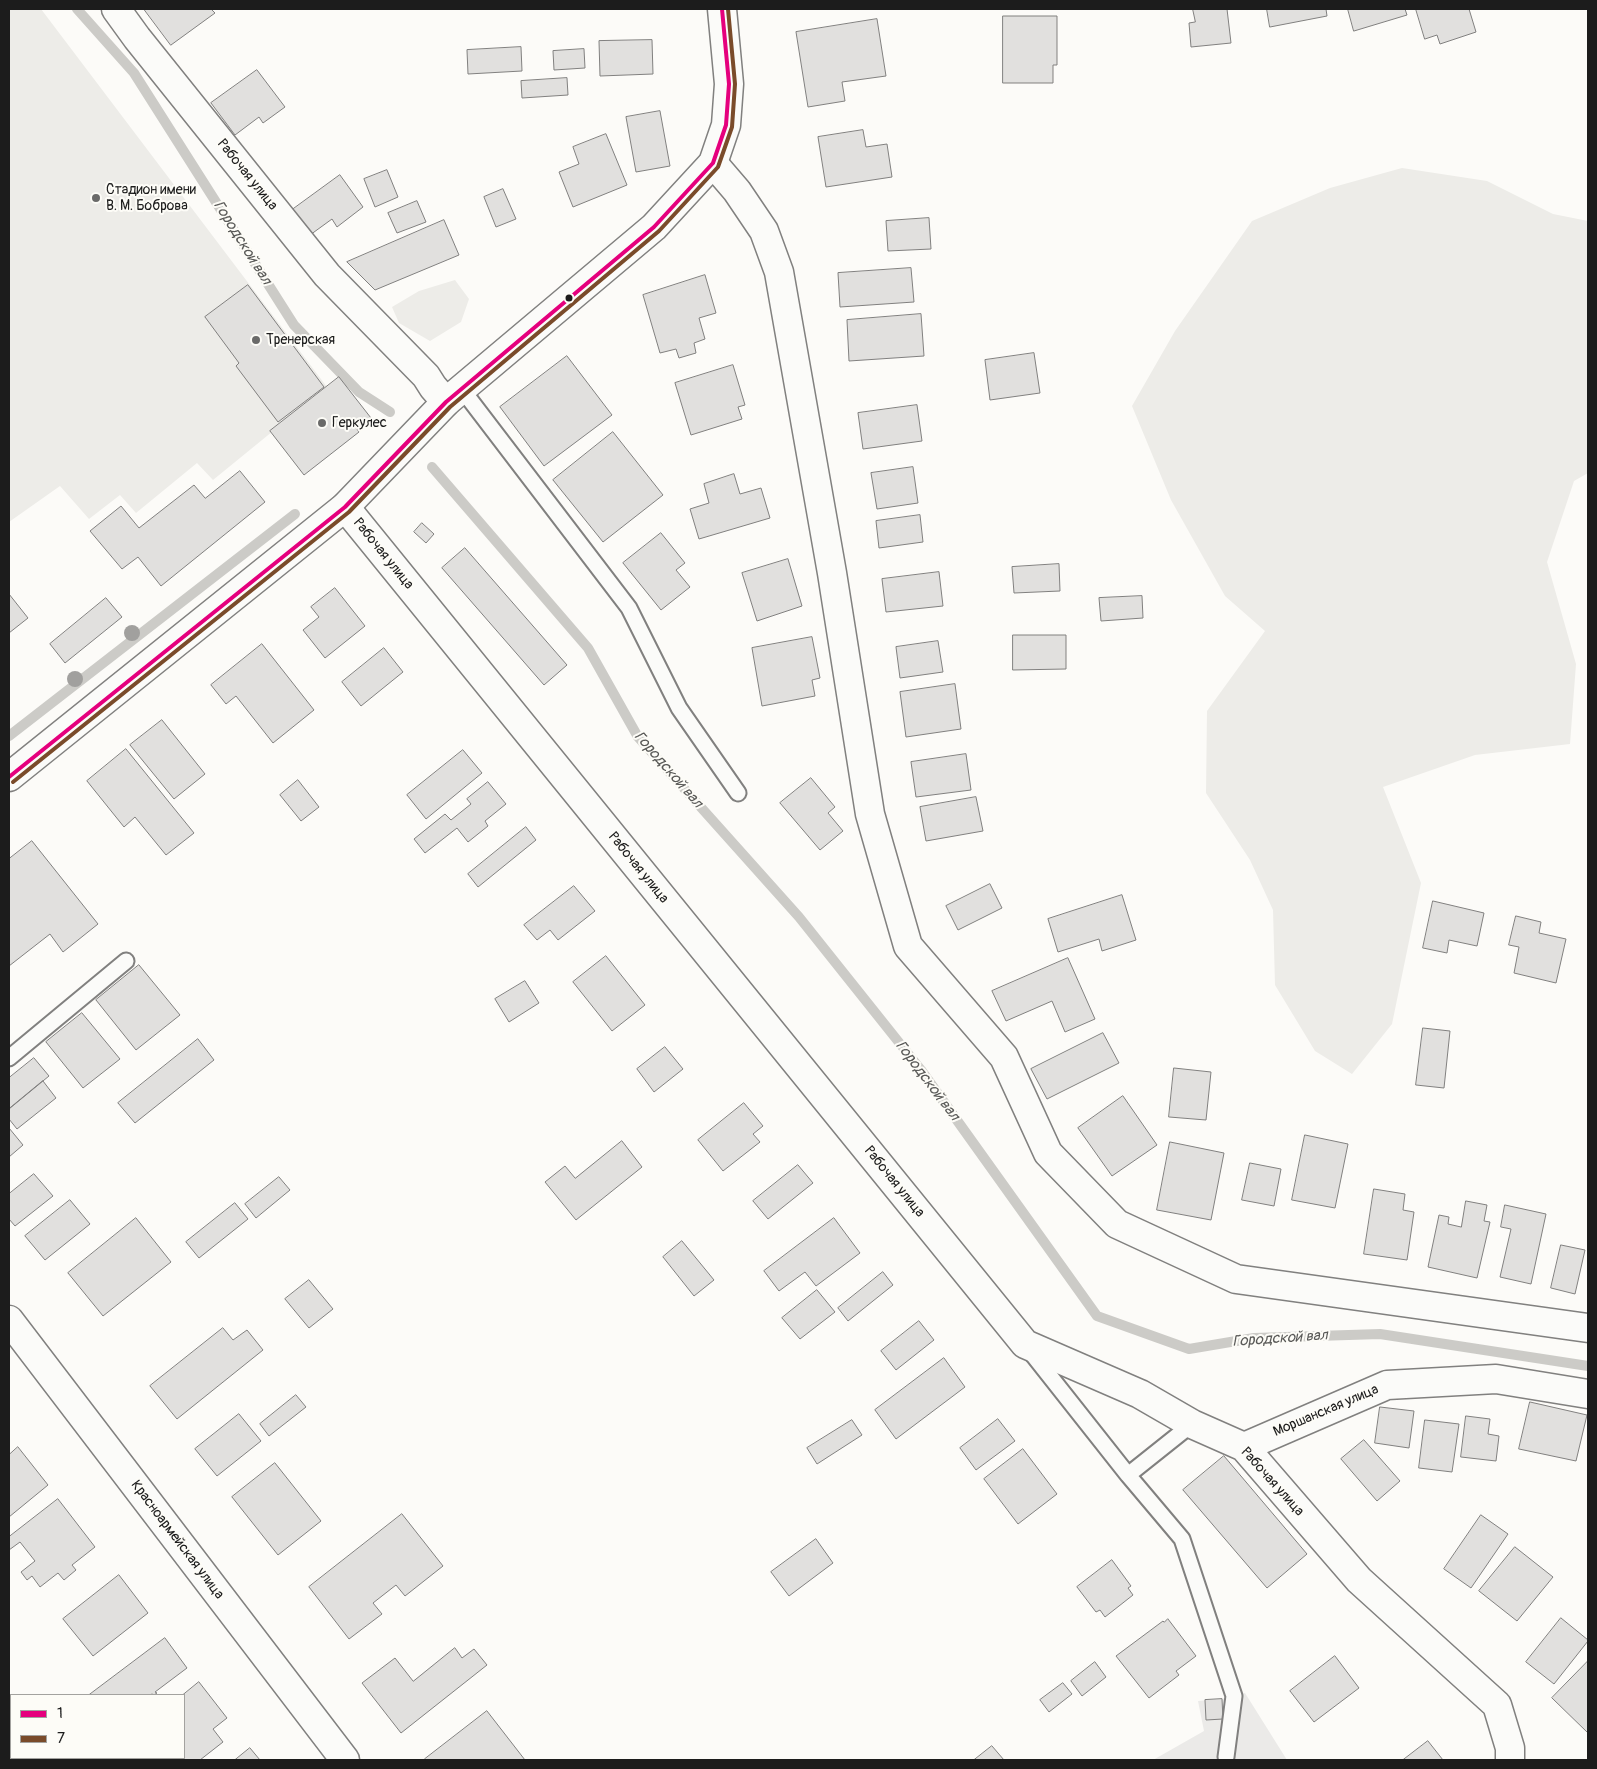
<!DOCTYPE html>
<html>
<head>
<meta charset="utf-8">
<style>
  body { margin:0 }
  #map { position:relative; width:1597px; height:1769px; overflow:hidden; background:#fcfbf8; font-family:Pangolin,sans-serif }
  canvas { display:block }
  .frame { position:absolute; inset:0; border:10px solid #1c1c1c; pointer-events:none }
  .legend { position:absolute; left:10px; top:1694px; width:175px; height:65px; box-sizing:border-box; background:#fdfcf7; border:1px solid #a3a29f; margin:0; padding:6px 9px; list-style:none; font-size:15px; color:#1c1c1c }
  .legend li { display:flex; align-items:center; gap:10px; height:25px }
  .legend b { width:25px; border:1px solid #a3a29f }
</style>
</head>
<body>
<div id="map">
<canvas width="1597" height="1769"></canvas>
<div class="frame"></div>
<ul class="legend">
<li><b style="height:6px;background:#e5007d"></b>1</li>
<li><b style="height:6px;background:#7a4b2a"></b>7</li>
</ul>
</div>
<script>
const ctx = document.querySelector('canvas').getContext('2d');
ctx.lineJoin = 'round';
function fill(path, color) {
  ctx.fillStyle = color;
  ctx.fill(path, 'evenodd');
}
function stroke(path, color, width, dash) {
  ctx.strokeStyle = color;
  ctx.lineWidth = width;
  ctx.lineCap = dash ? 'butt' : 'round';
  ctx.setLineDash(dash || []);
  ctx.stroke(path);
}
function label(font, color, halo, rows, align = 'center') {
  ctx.font = font + ' Pangolin,sans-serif';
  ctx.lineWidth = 4;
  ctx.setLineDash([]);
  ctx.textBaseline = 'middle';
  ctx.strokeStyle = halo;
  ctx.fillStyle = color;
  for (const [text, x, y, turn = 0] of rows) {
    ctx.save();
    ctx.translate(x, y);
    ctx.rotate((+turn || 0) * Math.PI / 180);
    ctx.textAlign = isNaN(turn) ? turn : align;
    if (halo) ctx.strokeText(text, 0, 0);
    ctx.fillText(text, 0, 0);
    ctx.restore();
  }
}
fill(new Path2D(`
  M1245,1693L1287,1760H1153L1204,1731L1198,1701L1222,1699Z`), '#ebeae8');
fill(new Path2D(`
  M9,9H41L327,387L213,480L197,463L136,513L120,495L89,519L60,486L9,522Z
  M1402,168L1487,181L1553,214L1588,221V473L1574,481L1547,562L1576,664L1570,744L1475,755L1383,787L1421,883L1392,1024L1352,1074L1315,1051L1275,985L1273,910L1250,860L1206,793L1207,711L1265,631L1225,596L1171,500L1132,406L1175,331L1252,221L1330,188Z
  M455,280L469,299L461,322L430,341L399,323L392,307L419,291Z`), '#edece8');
stroke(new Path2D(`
  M77,9L134,73L294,325L359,392L390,412
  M432,467L588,648L638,737L799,917L921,1070L1097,1316L1189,1349L1254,1338L1380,1334L1588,1366
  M9,736L295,514`), '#cccbc7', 10);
const building = new Path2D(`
  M144,9H211L215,13L171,45Z
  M1193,9H1227L1231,43L1191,47L1189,23L1195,22Z
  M1267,9H1326L1327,16L1270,27Z
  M1348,9H1405L1407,15L1354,31Z
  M1416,9H1469L1476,32L1440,44L1437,35L1425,39Z
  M1003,16H1057V65H1053V83H1003Z
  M877,19L886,76L842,82L845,101L808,107L796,32Z
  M652,40L653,74L600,76L599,41Z
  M521,47L522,71L468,74L467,50Z
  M584,49L585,68L554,70L553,51Z
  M257,70L285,107L263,123L259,117L235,135L211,103Z
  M567,78L568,95L522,98L521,81Z
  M660,111L670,166L636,172L626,117Z
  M863,130L866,147L887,144L892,177L826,187L818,137Z
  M606,134L627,185L573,207L559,172L579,164L573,147Z
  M387,170L398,197L375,207L364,179Z
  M340,175L363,207L337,227L332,219L310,235L292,210Z
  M503,189L516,219L496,227L484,197Z
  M417,201L426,222L397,233L388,213Z
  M929,218L931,249L888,251L886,221Z
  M444,220L459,255L375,290L347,262Z
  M911,268L914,302L840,307L838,273Z
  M705,275L716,313L699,318L705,339L694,343L696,353L679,358L676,349L660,353L643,295Z
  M248,285L324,387L278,422L236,366L239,363L205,317Z
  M921,314L924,356L849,361L847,320Z
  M1034,353L1040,393L990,400L985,360Z
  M567,356L612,415L544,466L500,407Z
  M733,365L745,405L738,407L742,419L691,435L675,383Z
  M339,377L371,418L357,429L359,432L304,475L270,431Z
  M917,405L922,441L863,449L858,413Z
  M613,432L663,495L603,542L553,480Z
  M913,467L918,503L877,509L871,473Z
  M240,471L265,502L161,586L138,557L122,569L90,531L121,506L139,528L194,485L205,498Z
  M734,474L740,494L761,488L770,518L699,539L690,509L709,503L704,484Z
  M920,515L923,542L879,548L876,521Z
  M422,523L434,534L426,543L414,532Z
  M661,533L685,563L676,570L690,587L661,610L623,563Z
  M465,548L567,665L544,685L442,568Z
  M788,559L802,606L757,621L742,573Z
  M1059,564L1060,591L1014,593L1012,567Z
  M939,572L943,606L886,612L882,579Z
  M335,588L365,626L325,658L303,630L319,617L311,607Z
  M9,594L28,618L9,633Z
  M1142,596L1143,618L1101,621L1099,598Z
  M106,598L122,617L65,663L50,644Z
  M1013,635H1066V669L1013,670Z
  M812,637L820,678L812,680L815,696L762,706L752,648Z
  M938,641L943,672L900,678L896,647Z
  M262,644L314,710L273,743L236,696L226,704L211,685Z
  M384,648L403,672L361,706L342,682Z
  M955,684L961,729L906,737L900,692Z
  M162,720L205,774L174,799L130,745Z
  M126,749L194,833L166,855L135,817L124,827L87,781Z
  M463,750L482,773L426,819L407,795Z
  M966,754L971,790L916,797L911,762Z
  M811,778L835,807L828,813L843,831L820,850L780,803Z
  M298,780L319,807L301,821L280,795Z
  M488,782L506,804L485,821L488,826L468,842L457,828L425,853L414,839L445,814L451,820L471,804L467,799Z
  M976,797L983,831L926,841L920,807Z
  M526,827L536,840L478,887L468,874Z
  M32,841L98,924L63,952L50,934L9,966V859Z
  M990,884L1002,908L958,930L946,906Z
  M574,886L595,911L558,940L550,930L537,940L524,925Z
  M1122,895L1136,940L1102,951L1099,939L1058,952L1048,919Z
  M1433,901L1484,913L1477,946L1449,940L1447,953L1423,948Z
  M1516,916L1541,922L1539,933L1566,939L1556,983L1514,973L1519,947L1509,945Z
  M606,956L645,1005L612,1031L573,982Z
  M1068,958L1095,1019L1065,1032L1052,1001L1006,1021L992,991Z
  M139,965L180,1015L136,1050L96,1000Z
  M525,981L539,1003L509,1022L495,999Z
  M82,1013L120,1059L83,1088L46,1042Z
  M1423,1028L1450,1031L1444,1088L1416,1085Z
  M1103,1033L1119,1063L1047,1099L1031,1069Z
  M198,1039L214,1060L135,1123L118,1103Z
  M665,1047L683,1069L654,1092L637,1069Z
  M34,1058L49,1076L9,1109V1078Z
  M1174,1068L1211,1072L1206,1120L1169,1117Z
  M43,1081L56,1098L17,1129L9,1119V1109Z
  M1123,1096L1157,1145L1112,1176L1078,1128Z
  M744,1103L763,1126L753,1134L760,1142L723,1171L698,1140Z
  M9,1128L23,1145L9,1157Z
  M1305,1135L1348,1144L1335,1208L1292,1200Z
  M622,1141L642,1167L576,1220L545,1182L565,1166L575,1178Z
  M1170,1142L1224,1153L1211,1220L1157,1210Z
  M1250,1163L1281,1169L1274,1206L1242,1200Z
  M798,1165L813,1183L768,1219L753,1201Z
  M34,1174L53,1196L15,1226L9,1219V1194Z
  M279,1177L290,1190L256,1218L245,1204Z
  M1374,1189L1405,1194L1403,1210L1414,1212L1407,1260L1364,1254Z
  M70,1200L90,1224L45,1260L25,1236Z
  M1466,1201L1487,1205L1484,1221L1490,1222L1477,1278L1428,1267L1439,1215L1449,1217L1448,1224L1461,1227Z
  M235,1203L248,1219L199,1258L186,1242Z
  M1505,1205L1546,1214L1531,1284L1500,1277L1511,1229L1501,1227Z
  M136,1218L171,1262L103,1316L68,1273Z
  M834,1218L860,1253L816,1286L805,1272L779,1291L764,1271Z
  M682,1241L714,1280L694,1296L663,1257Z
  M1561,1245L1585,1250L1575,1294L1551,1288Z
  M883,1272L893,1285L848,1321L838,1308Z
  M309,1280L333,1309L309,1328L285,1299Z
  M817,1290L835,1312L800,1339L782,1318Z
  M919,1321L934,1340L896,1370L881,1351Z
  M223,1328L233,1340L247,1330L263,1350L177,1419L150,1386Z
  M944,1358L965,1387L896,1439L875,1410Z
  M296,1395L306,1407L269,1436L260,1424Z
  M1530,1402L1587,1415L1576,1461L1519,1449Z
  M1380,1407L1414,1411L1409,1448L1375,1443Z
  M239,1414L261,1441L217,1476L195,1449Z
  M1466,1416L1490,1419L1488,1434L1499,1436L1496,1461L1461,1457Z
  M998,1419L1015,1441L976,1470L960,1448Z
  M852,1420L862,1435L817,1464L807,1448Z
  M1425,1420L1459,1424L1452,1472L1419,1468Z
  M1364,1440L1400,1481L1377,1501L1341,1459Z
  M18,1447L48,1485L9,1517V1455Z
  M1023,1449L1057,1494L1018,1524L984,1479Z
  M1224,1456L1307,1554L1267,1588L1183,1490Z
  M275,1463L321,1521L278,1555L232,1497Z
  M58,1499L95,1547L72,1565L76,1570L64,1580L58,1573L40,1587L32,1576L27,1580L21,1572L35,1561L20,1542L9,1550V1537Z
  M402,1514L443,1566L405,1596L396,1585L373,1603L382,1614L349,1639L309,1587Z
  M1481,1515L1508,1534L1471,1588L1444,1569Z
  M816,1539L833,1563L789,1596L771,1572Z
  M1515,1547L1553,1577L1517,1621L1479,1591Z
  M1112,1560L1131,1586L1128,1588L1133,1595L1105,1617L1100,1610L1096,1612L1077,1587Z
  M119,1575L148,1613L93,1656L63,1619Z
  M1561,1618L1588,1640V1641L1554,1684L1526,1662Z
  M1168,1619L1196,1656L1176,1671L1179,1675L1149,1698L1116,1656L1163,1621L1164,1622Z
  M165,1638L187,1668L155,1692L157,1693L154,1695L152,1694L150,1695H89Z
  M455,1648L462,1658L474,1649L487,1665L401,1733L362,1683L395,1658L413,1681Z
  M1335,1656L1359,1688L1314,1722L1290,1691Z
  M1588,1661V1733L1552,1698Z
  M1095,1662L1106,1677L1082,1696L1071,1681Z
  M199,1682L227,1718L213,1729L223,1742L200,1760H186L184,1758L183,1695Z
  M1063,1683L1072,1694L1049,1712L1040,1700Z
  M1222,1699L1223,1719L1206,1720L1205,1700Z
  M487,1711L525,1760H426L425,1759Z
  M1428,1741L1443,1760H1403Z
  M992,1746L1004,1760H974Z
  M250,1748L260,1760H235Z`);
fill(building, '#e1e0de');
stroke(building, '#81807f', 1);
const service = new Path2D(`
  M461,388L629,608L679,708L738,793
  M9,1058L126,961
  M1030,1351L1128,1475
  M1192,1424L1128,1475L1182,1539L1234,1696L1226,1757`);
const minor = new Path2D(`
  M116,9L137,38L327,275L426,376L433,387L446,402
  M713,163L737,191L764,231L779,272L832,573L870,814L908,946L1004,1057L1048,1153L1117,1224L1236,1279L1588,1328
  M345,507L1025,1344L1140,1394L1192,1424L1244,1447L1359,1580L1497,1705L1510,1748V1760
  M9,1320L345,1760
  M1244,1447L1387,1385L1496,1379L1588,1394`);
const tertiary = new Path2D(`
  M9,777L345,507L446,402L654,227L713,163L726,125L729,84L722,9`);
stroke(service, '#81807f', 19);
stroke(minor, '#81807f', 31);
stroke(tertiary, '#81807f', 31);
stroke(service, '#fbfbf9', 15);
stroke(minor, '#fbfbf9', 28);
stroke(tertiary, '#fbfbf9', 28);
stroke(new Path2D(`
  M9,777L345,507L446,402L654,227L713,163L726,125L729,84L722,9`), '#e5007d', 4);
stroke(new Path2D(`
  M13,782L349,512L450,407L659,231L718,167L732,127L735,84L728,9`), '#7a4b2a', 4);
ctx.fillStyle = '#a1a09e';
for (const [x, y] of [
  [132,633],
  [75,679]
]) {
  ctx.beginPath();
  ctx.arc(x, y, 8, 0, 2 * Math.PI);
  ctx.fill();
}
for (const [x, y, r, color] of [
  [96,198,5,"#6a6a69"],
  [569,298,4.5,"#1c1c1c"],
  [256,340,5,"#6a6a69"],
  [322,423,5,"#6a6a69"]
]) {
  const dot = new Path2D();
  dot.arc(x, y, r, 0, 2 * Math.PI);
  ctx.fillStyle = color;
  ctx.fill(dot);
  stroke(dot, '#fdfcf7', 2);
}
label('14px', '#1c1c1c', '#fdfcf7', [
  ["Рабочая улица",247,175,51],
  ["Рабочая улица",383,554,51],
  ["Рабочая улица",638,868,51],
  ["Рабочая улица",894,1182,51],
  ["Моршанская улица",1326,1411,-23],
  ["Рабочая улица",1272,1482,48],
  ["Красноармейская улица",177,1540,53]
]);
label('14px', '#1c1c1c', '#fdfcf7', [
  ["Стадион имени",106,190],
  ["В. М. Боброва",106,206],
  ["Тренерская",266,340],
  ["Геркулес",332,423]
], 'left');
label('italic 15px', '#5a5a58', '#fdfcf7', [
  ["Городской вал",242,243,58],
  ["Городской вал",668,770,49],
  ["Городской вал",927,1081,53],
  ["Городской вал",1280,1339,-4]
]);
</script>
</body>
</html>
